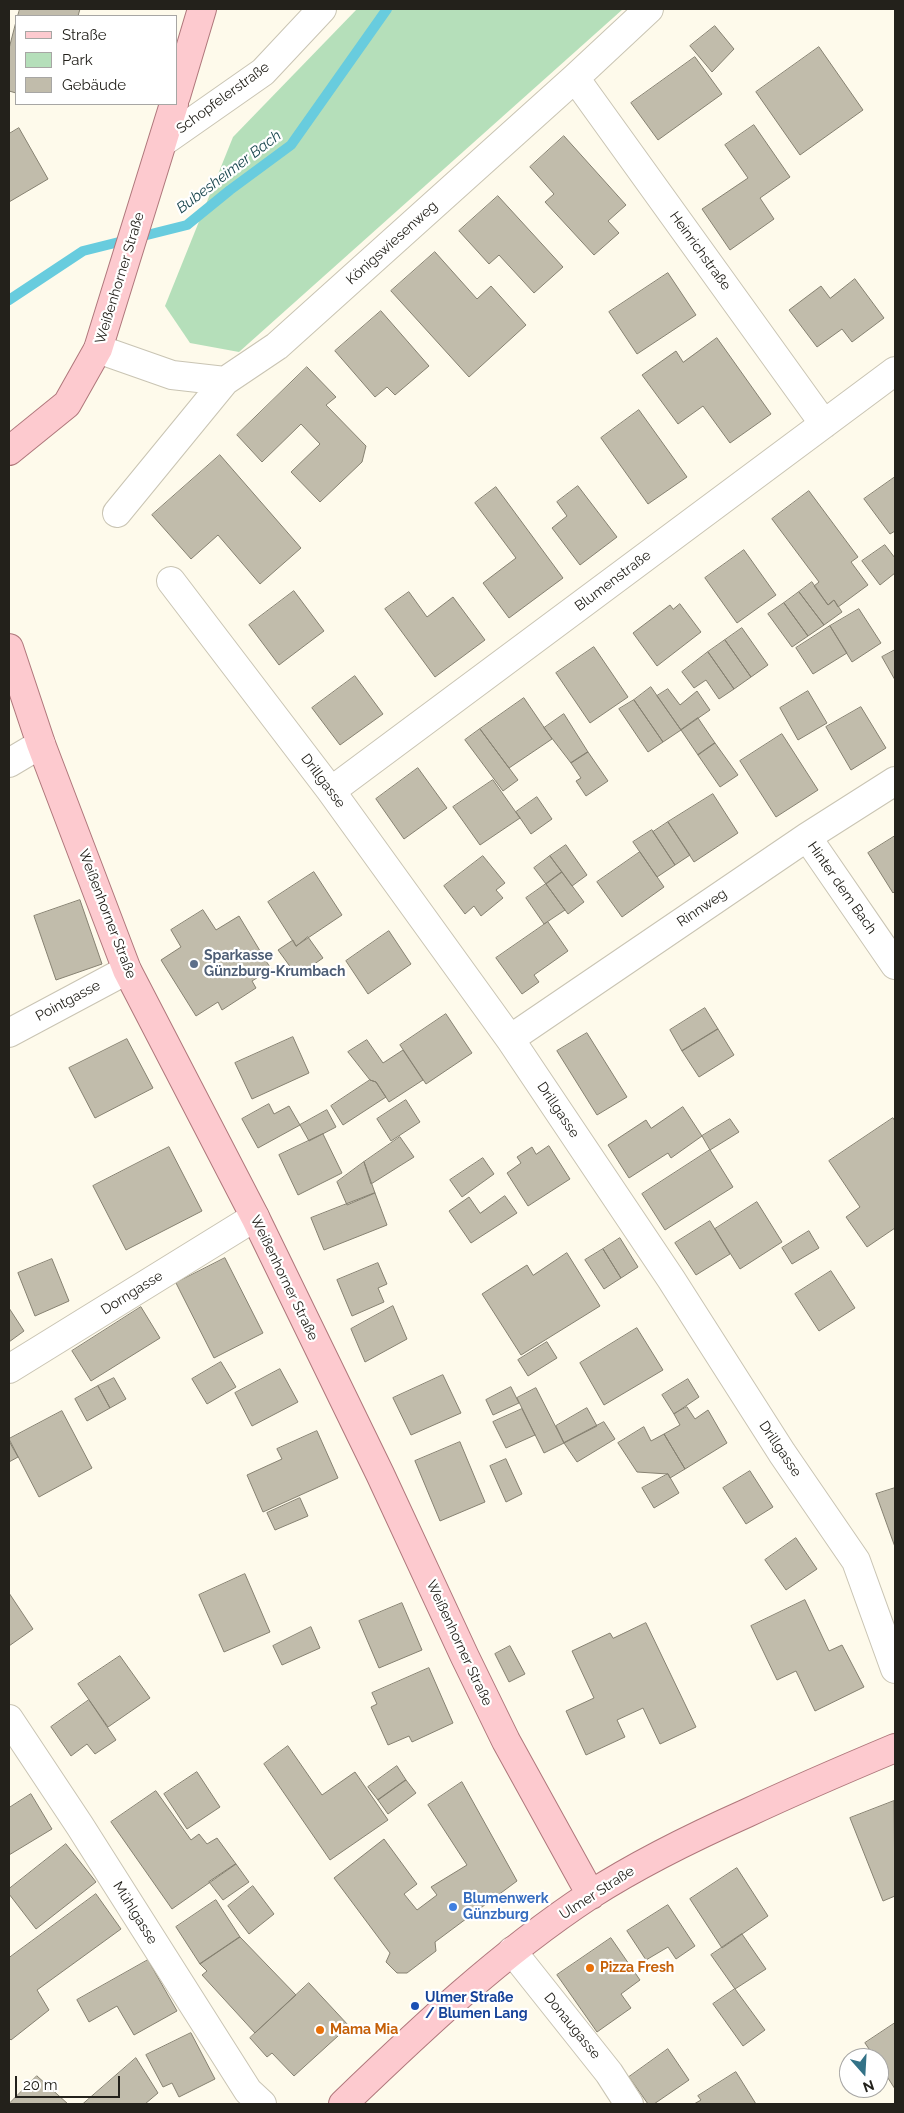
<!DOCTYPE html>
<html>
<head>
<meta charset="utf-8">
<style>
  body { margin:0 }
  #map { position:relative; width:904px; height:2113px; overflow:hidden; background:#fefaeb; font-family:Raleway,sans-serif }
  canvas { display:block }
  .frame { position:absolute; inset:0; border:10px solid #23211b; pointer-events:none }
  .legend { position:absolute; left:15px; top:15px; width:162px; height:90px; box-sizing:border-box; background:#fff; border:1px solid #a7a6a4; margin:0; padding:6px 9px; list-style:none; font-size:15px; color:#23211b }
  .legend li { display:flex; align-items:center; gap:10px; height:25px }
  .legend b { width:25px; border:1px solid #a7a6a4 }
  .north { position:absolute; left:839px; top:2048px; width:50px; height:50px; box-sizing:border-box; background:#fff; border:1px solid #a7a6a4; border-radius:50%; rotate:161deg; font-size:14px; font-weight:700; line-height:20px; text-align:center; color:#23211b }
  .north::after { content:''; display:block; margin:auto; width:18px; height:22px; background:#337287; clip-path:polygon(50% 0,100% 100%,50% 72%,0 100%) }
  .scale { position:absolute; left:15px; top:2076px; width:105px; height:22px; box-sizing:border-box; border:2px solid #23211b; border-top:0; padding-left:6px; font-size:15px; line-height:18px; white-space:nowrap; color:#23211b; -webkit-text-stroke:4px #fff; paint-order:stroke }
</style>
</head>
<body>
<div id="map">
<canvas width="904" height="2113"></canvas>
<div class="frame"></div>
<ul class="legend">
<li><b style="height:6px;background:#fdcacf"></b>Straße</li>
<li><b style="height:14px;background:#b5dfba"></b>Park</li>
<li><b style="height:14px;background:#c1bcab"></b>Gebäude</li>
</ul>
<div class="north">N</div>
<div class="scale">20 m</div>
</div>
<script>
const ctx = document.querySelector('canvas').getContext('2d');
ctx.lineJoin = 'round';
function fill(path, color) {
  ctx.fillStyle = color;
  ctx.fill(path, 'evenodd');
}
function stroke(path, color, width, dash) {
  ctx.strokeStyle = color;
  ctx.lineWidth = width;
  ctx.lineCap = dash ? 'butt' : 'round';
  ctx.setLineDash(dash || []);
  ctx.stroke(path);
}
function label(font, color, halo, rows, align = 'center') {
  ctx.font = font + ' Raleway,sans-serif';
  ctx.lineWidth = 4.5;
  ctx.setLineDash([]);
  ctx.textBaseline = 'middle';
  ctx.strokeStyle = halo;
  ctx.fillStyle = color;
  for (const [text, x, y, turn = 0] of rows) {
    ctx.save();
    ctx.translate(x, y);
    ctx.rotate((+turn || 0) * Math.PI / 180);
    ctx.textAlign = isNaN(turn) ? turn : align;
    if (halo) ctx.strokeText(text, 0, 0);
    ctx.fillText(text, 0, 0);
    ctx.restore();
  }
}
fill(new Path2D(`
  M357,9H623L239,352L190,343L165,306L233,137Z`), '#b5dfba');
stroke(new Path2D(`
  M9,300L83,251L187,225L230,190L291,145L387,9`), '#68ccde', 10);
const building = new Path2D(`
  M20,9H80L78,16H18Z
  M16,22V93L9,91V49Z
  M715,26L734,49L712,72L690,46Z
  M819,47L863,110L800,155L756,92Z
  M695,57L722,94L658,140L631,103Z
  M754,125L790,177L760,198L774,219L730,250L702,209L748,178L725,145Z
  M19,128L48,179L9,202V134Z
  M564,136L626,205L608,221L619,233L594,255L545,202L554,194L530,167Z
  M498,196L563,267L534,293L499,255L489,264L459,231Z
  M435,252L477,299L491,286L526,325L469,377L391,291Z
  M668,273L696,315L637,354L609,312Z
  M855,279L884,318L852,342L842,329L817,347L789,310L821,286L830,298Z
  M381,311L429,366L395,395L387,387L375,397L335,351Z
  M717,338L771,414L730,443L703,406L678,424L642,375L676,351L683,362Z
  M307,367L336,397L326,405L366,446L362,462L320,502L291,472L320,444L301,424L262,462L237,435Z
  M639,410L687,477L648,504L601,438Z
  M220,455L301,548L260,584L218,535L191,559L152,515Z
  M895,477V531L890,534L864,499Z
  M578,486L617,537L580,565L552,528L567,516L557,502Z
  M496,487L563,578L509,618L483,583L516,558L475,503Z
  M809,491L858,557L851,562L868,585L838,607L834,600L828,605L814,586L819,582L772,519Z
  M885,545L895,558V573L880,585L862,561Z
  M744,550L776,595L737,623L705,578Z
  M812,582L828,605L834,600L842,612L824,625L799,592Z
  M294,591L324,631L279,665L249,625Z
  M409,592L427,617L453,597L485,640L435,677L385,609Z
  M799,592L824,625L808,636L784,603Z
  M784,603L808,636L792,647L768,614Z
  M680,604L701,632L657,666L633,633L670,605L673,609Z
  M859,609L881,643L852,662L830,626Z
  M830,626L847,653L813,674L796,648Z
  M742,628L768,665L751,677L725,640Z
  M725,640L751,677L734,689L708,652Z
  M594,647L628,697L590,723L556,673Z
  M895,650V680L882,657Z
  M708,652L734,689L719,699L706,680L694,688L682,672Z
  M355,676L383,714L340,745L312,708Z
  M651,687L681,730L663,742L634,700Z
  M668,689L680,705L697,691L710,710L681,730L657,696Z
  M808,691L827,723L798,740L780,708Z
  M524,698L552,739L509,768L480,729Z
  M634,700L663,742L648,752L619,709Z
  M861,707L886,748L851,770L826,727Z
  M564,714L588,752L571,763L544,728Z
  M698,718L715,743L698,755L681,730Z
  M480,729L518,780L503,791L465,740Z
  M782,734L818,790L776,817L740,761Z
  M715,743L738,775L720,787L698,755Z
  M588,752L608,781L586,796L576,781L581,778L571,763Z
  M418,768L447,808L404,839L376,799Z
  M493,780L520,818L480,845L453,807Z
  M713,794L738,833L694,862L668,822Z
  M537,797L552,819L531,834L516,812Z
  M668,822L690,855L675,865L653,832Z
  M652,830L675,865L657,877L633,842Z
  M895,836V891L893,893L868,853Z
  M566,845L587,875L572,886L550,856Z
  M640,852L664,887L622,917L597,882Z
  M483,856L505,883L496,890L503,898L481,916L474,906L465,914L444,886Z
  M550,856L562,872L546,884L534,868Z
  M314,872L342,915L296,946L268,902Z
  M562,872L584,902L568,914L546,884Z
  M546,884L565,910L544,924L526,898Z
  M80,900L102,964L56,980L34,916Z
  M203,910L216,930L239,916L271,969L252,981L256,988L222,1010L218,1002L196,1016L161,960L181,947L171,930Z
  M548,922L568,951L534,975L539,982L522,994L496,958Z
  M389,931L411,964L368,994L346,961Z
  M308,937L323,958L297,976L278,950L293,940L296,946Z
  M705,1008L718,1029L682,1051L670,1030Z
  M446,1014L472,1053L426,1084L400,1045Z
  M718,1029L734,1055L699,1077L682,1051Z
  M587,1033L627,1097L597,1115L557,1051Z
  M293,1037L309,1073L252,1099L235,1063Z
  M127,1039L153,1088L95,1118L69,1068Z
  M367,1040L383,1063L403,1050L423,1080L389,1102L376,1082L370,1080L348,1052Z
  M370,1080L376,1082L386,1097L343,1125L331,1106Z
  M406,1100L420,1122L391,1141L377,1119Z
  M269,1104L274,1114L289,1106L300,1125L258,1148L242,1119Z
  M683,1107L702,1136L671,1158L668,1153L629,1178L608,1145L646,1120L651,1128Z
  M327,1110L336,1127L309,1141L300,1125Z
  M893,1118L895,1121V1228L867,1247L846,1217L860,1207L829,1161Z
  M730,1119L739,1132L710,1150L702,1136Z
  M323,1134L342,1173L298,1195L279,1155Z
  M400,1137L414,1157L371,1184L364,1162Z
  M549,1146L570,1179L528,1206L507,1173L521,1163L517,1157L532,1147L536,1154Z
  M169,1147L202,1211L126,1250L93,1186Z
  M710,1150L733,1187L665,1230L642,1194Z
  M483,1158L494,1174L462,1197L450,1180Z
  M364,1162L375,1193L347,1205L337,1182Z
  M375,1193L387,1225L324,1250L311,1218Z
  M505,1196L517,1213L471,1243L449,1211L469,1197L480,1213Z
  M757,1202L782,1242L740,1269L715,1229Z
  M710,1221L730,1254L696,1275L675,1243Z
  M809,1231L819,1248L792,1264L782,1248Z
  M620,1238L638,1267L621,1278L603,1249Z
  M603,1249L621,1278L604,1289L585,1260Z
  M567,1253L600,1306L521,1355L482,1294L527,1265L533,1275Z
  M225,1258L263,1333L214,1358L176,1283Z
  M52,1259L69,1301L35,1316L18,1273Z
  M378,1263L387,1284L378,1288L384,1302L352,1316L337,1280Z
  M831,1271L855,1308L819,1331L795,1294Z
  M393,1306L407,1339L365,1362L351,1329Z
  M141,1307L160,1338L91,1381L72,1351Z
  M9,1308L24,1331L9,1342Z
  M637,1328L663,1370L604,1405L580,1363Z
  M547,1342L557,1358L528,1376L518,1360Z
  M221,1362L236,1387L207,1404L192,1379Z
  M280,1369L298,1402L252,1426L235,1393Z
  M443,1375L461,1413L411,1435L393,1398Z
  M114,1378L126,1399L110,1408L98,1386Z
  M688,1379L699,1397L674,1414L662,1395Z
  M98,1386L110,1408L87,1421L75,1399Z
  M511,1387L519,1403L493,1415L486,1400Z
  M536,1388L564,1443L544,1453L517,1398Z
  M687,1407L695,1419L708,1410L727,1443L685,1469L664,1434L680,1425L674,1414Z
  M587,1408L597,1426L564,1443L556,1426Z
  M522,1409L535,1435L506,1448L493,1422Z
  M62,1411L92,1468L39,1497L9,1439Z
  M604,1422L615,1439L577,1462L564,1443Z
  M644,1427L651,1441L664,1434L685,1469L670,1478L668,1474L637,1472L618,1443Z
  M317,1431L338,1478L263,1512L247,1475L282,1459L277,1449Z
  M9,1441L18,1457L9,1462Z
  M460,1442L485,1502L440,1521L415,1461Z
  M506,1459L522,1494L506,1502L490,1466Z
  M750,1471L773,1507L746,1524L723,1488Z
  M668,1474L679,1493L654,1508L642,1488Z
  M895,1488V1547L876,1494Z
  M300,1498L308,1516L275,1530L267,1513Z
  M796,1538L817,1569L786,1590L765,1560Z
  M245,1574L270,1632L224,1652L199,1595Z
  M9,1593L33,1629L9,1646Z
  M805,1600L829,1651L842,1645L864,1687L815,1711L796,1671L777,1680L751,1626Z
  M402,1603L422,1650L379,1668L359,1621Z
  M646,1623L696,1727L660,1744L643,1708L617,1720L625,1737L586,1755L566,1711L594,1698L572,1651L610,1633L613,1638Z
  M311,1627L320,1648L282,1665L273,1646Z
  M510,1646L525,1674L509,1682L495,1654Z
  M120,1656L150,1698L108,1727L78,1684Z
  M429,1668L453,1723L412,1742L409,1736L388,1745L371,1707L377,1704L372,1693Z
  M89,1700L116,1740L95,1754L87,1744L71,1756L51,1727Z
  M288,1746L322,1795L355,1772L388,1820L330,1860L264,1764Z
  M397,1766L406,1780L378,1800L368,1787Z
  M197,1772L220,1807L187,1829L164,1794Z
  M406,1780L416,1793L388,1814L378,1800Z
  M462,1782L517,1881L435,1942L436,1951L407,1973H397L386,1962L390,1953L334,1878L384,1839L417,1884L404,1894L417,1910L437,1895L431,1887L467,1865L428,1805Z
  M156,1791L191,1840L199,1834L207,1844L217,1838L236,1864L172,1909L111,1822Z
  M31,1794L52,1829L9,1855V1808Z
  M894,1801L895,1896L883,1901L850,1818Z
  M66,1844L96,1882L36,1929L9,1894V1889Z
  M236,1864L249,1882L223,1900L209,1882Z
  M737,1868L768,1916L722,1948L690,1899Z
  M253,1886L274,1914L249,1934L228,1906Z
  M96,1894L121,1929L37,1990L49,2010L11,2040L9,2038V1958Z
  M216,1900L240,1937L200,1964L176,1927Z
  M668,1905L695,1946L676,1959L668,1947L646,1960L627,1931Z
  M742,1934L766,1969L735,1989L711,1955Z
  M240,1937L296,1995L255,2033L202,1975L207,1971L200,1964Z
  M611,1938L640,1980L621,1994L631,2008L597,2032L557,1975Z
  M148,1960L177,2011L134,2035L117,2006L89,2022L77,2000Z
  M309,1983L349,2026L294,2076L272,2053L267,2057L250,2038Z
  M735,1989L765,2030L743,2046L713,2004Z
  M895,2023V2089L879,2064V2058H875L865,2043Z
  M191,2033L215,2079L179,2097L172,2083L163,2087L146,2055Z
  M668,2049L689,2080L654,2104H648L629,2077Z
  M136,2058L158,2093L145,2104H83Z
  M736,2072L756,2104H694L701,2100L698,2096Z
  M37,2076L68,2104H9Z`);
fill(building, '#c1bcab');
stroke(building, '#868171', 1);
const minor = new Path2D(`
  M575,78L824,424
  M163,142L263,72L322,9
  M98,349L172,375L225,381
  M117,513L225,381L277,346L575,78L649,9
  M171,581L331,791L510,1039L671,1279L782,1453L856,1561L895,1669
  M9,763L41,744
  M331,791L895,371
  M807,837L895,965
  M9,1033L127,970
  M510,1039L807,837L895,781
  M9,1369L255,1217
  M9,1719L80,1826L248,2091L262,2104
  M512,1951L609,2073L629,2104`);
const major = new Path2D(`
  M176,96L202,9
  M9,451L67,404L98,349L174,104
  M9,648L41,744L127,970L255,1217L380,1474L465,1657L506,1741L591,1895
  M343,2104C421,2029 499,1955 590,1895C640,1863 693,1837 747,1813C796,1790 845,1769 895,1748`);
stroke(minor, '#c9c4b3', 30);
stroke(major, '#af777b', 30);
stroke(minor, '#fff', 28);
stroke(major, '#fdcacf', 28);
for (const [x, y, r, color] of [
  [194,964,5,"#5c6f8a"],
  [453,1907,5,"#3f7fe0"],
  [590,1968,5,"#e8710a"],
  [415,2006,5,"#1a4fb4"],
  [320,2030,5,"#e8710a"]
]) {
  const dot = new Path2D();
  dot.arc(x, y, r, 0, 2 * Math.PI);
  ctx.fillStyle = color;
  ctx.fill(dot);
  stroke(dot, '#fff', 2);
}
label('14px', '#23211b', '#fff', [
  ["Schopfelerstraße",223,98,-36],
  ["Königswiesenweg",392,243,-42],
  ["Heinrichstraße",700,251,54],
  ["Weißenhorner Straße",120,278,-73],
  ["Blumenstraße",613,581,-37],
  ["Drillgasse",323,781,53],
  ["Hinter dem Bach",842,888,55],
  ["Rinnweg",702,908,-34],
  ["Weißenhorner Straße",107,914,69],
  ["Pointgasse",68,1001,-28],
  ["Drillgasse",558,1110,56],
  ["Weißenhorner Straße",284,1278,64],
  ["Dorngasse",132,1293,-32],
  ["Drillgasse",780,1449,56],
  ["Weißenhorner Straße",459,1643,65],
  ["Ulmer Straße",597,1893,-33],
  ["Mühlgasse",135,1913,58],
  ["Donaugasse",572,2026,51]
]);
label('bold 14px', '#4e5e75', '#fff', [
  ["Sparkasse",204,956],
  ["Günzburg-Krumbach",204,972]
], 'left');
label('bold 14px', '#366cbe', '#fff', [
  ["Blumenwerk",463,1899],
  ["Günzburg",463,1915]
], 'left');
label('bold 14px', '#c56008', '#fff', [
  ["Pizza Fresh",600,1968],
  ["Mama Mia",330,2030]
], 'left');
label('bold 14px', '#164399', '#fff', [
  ["Ulmer Straße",425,1998],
  ["/ Blumen Lang",425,2014]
], 'left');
label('italic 15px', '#19464e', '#fff', [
  ["Bubesheimer Bach",229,172,-37]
]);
</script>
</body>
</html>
